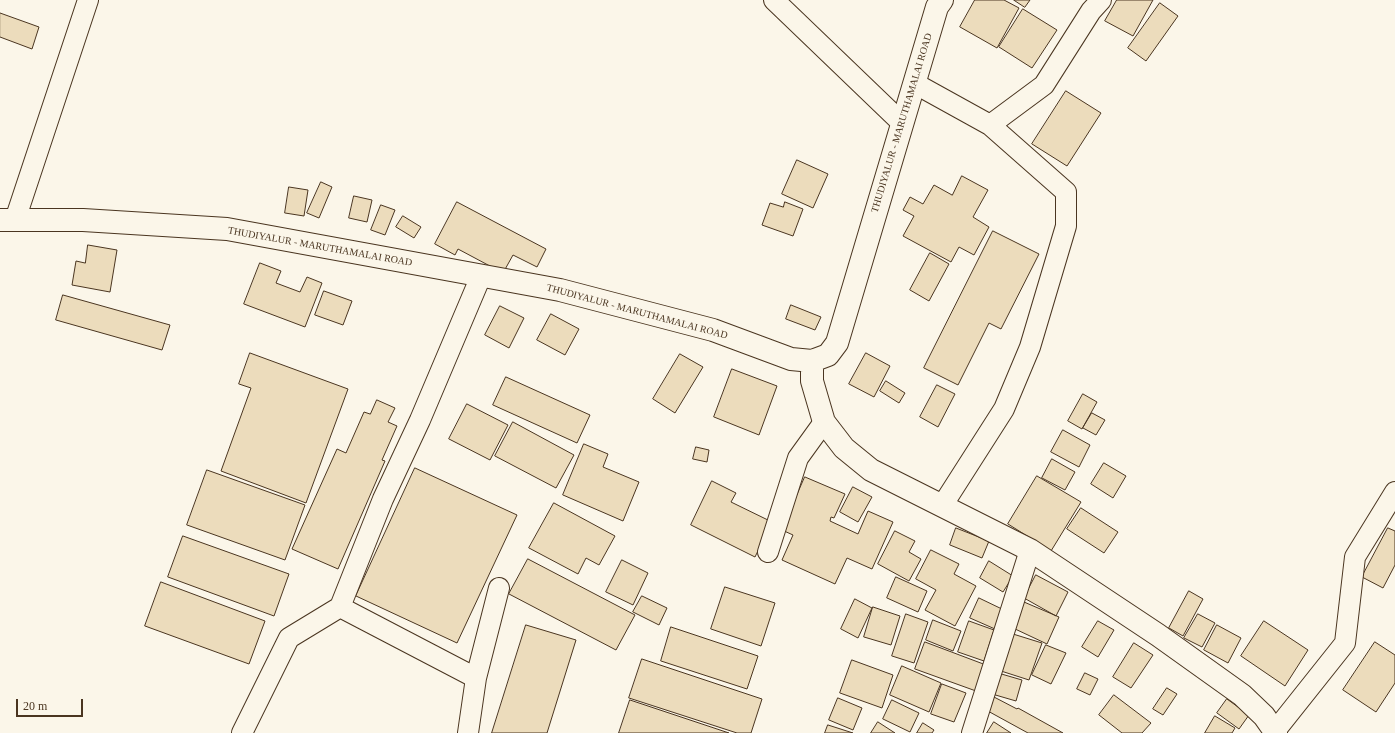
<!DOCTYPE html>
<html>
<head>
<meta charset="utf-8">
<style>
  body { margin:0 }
  #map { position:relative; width:1395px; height:733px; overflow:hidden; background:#fbf6e9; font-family:"Times New Roman",serif }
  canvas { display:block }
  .scale { position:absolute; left:16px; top:699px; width:67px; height:18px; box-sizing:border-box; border:2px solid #4a3520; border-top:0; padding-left:5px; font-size:12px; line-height:14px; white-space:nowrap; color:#4a3520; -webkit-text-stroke:3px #fbf6e9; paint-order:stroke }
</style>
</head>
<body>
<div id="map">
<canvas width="1395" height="733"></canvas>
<div class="scale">20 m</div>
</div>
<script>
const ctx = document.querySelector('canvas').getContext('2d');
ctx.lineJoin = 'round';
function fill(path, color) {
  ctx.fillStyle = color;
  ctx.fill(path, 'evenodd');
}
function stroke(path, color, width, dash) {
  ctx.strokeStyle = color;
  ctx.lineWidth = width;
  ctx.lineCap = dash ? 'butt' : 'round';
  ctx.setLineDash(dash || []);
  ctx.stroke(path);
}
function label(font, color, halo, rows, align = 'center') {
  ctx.font = font + ' "Times New Roman",serif';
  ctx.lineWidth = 3;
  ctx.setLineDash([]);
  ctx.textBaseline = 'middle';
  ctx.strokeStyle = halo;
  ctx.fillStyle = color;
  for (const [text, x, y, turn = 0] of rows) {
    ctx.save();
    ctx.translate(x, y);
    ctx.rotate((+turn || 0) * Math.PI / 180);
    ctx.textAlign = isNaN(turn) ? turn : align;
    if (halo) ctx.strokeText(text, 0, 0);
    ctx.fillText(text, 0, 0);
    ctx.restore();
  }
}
const building = new Path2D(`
  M975,0H1004L1019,8L997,48L960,27Z
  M1014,0H1030L1025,7Z
  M1117,0H1153L1133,36L1105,21Z
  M1160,3L1178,16L1146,61L1128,48Z
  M1023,9L1057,30L1032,68L999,47Z
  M0,13L39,27L32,49L0,37Z
  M1066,91L1101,113L1067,166L1032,144Z
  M797,160L828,174L813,208L782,194Z
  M962,176L988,190L973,217L989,227L974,255L959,247L951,262L903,236L914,216L903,210L910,197L923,204L934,185L952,195Z
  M321,182L332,187L319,218L307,213Z
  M289,187L308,190L304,216L285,213Z
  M354,196L372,200L367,222L349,218Z
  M457,202L546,249L537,267L513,255L503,273L458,249L455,255L435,244Z
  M785,202L803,209L793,236L762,225L770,203L783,207Z
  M381,205L395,210L385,235L371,230Z
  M403,216L421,227L414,238L396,227Z
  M993,231L1039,254L1001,329L989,323L958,385L924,368Z
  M88,245L117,250L110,292L72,285L76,261L85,263Z
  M930,253L949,264L929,301L910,290Z
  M260,263L281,271L276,283L300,292L307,277L322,283L305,327L244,304Z
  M324,291L352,301L343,325L315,315Z
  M63,295L170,325L162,350L56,320Z
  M791,305L821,317L815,330L786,319Z
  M500,306L524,318L509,348L485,335Z
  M551,314L579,329L565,355L537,340Z
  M250,353L348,389L306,503L221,471L251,388L239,384Z
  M866,353L890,366L874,397L849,384Z
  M680,354L703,367L675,413L653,399Z
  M732,369L777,386L759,435L714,417Z
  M506,377L590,415L577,443L493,405Z
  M886,381L905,393L899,403L880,391Z
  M937,385L955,394L938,427L920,417Z
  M1083,394L1097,402L1082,429L1068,421Z
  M377,400L395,408L388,422L397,426L382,460L385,461L338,569L292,549L337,449L346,453L364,412L370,414Z
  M467,404L508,425L490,460L449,439Z
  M1092,413L1105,420L1096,435L1083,428Z
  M513,422L574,455L556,488L495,456Z
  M1063,430L1090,445L1079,467L1051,452Z
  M584,444L608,454L603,467L639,482L623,521L563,495Z
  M696,447L709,450L707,462L693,459Z
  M1052,459L1075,472L1065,490L1042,478Z
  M1104,463L1126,476L1113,498L1091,484Z
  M415,468L517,515L457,643L356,596Z
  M207,470L305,505L285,560L187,525Z
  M1037,476L1081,502L1051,551L1008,524Z
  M805,477L845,494L834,518L831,517L830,521L858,534L868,511L893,522L872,569L847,558L835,584L782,560L793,535L782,530Z
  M712,481L736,493L731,502L772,522L755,557L691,525Z
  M853,487L872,497L858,522L840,512Z
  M554,503L615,536L599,565L586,558L578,574L529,548Z
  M1081,508L1118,532L1104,553L1067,529Z
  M956,528L989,541L982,558L950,545Z
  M1388,528L1395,531V565L1383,588L1362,577Z
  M895,531L915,541L909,552L921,559L909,581L878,564Z
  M183,536L289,574L274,616L168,577Z
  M931,550L959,564L954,574L976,586L955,626L925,610L936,590L916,579Z
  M528,559L635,615L616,650L509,594Z
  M622,560L648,573L633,605L606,592Z
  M989,561L1013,576L1003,592L980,578Z
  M1036,575L1068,592L1056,616L1024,598Z
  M896,577L927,591L918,612L887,598Z
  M161,582L265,621L249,664L145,626Z
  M725,587L775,603L761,646L711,629Z
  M1189,591L1203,599L1183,636L1169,628Z
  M642,596L667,608L659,625L633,612Z
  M979,598L1004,610L995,629L970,618Z
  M855,599L872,608L858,638L841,629Z
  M1024,602L1059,617L1047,644L1013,628Z
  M873,607L900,616L891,645L864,637Z
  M906,614L928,622L914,663L892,656Z
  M1198,614L1215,623L1202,647L1184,638Z
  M933,620L961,631L953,651L926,640Z
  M969,621L994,630L984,661L958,652Z
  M1098,621L1114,630L1098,657L1082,647Z
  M1264,621L1308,650L1285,686L1241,656Z
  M526,625L576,640L547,733H492Z
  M1217,625L1241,638L1228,663L1204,650Z
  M671,627L758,656L747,689L661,661Z
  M1013,634L1042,643L1029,680L1001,671Z
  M925,642L986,665L976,691L915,669Z
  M1375,642L1395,655V683L1376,712L1343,690Z
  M1134,643L1153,655L1131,688L1113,677Z
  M1046,645L1066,653L1051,684L1032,675Z
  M642,659L762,699L751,733H737L629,698Z
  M852,660L893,675L882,708L840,693Z
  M902,666L941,683L929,712L890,695Z
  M998,673L1022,680L1016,701L992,694Z
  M1085,673L1098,679L1090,695L1077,689Z
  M942,684L966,693L954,722L931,714Z
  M1167,688L1177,694L1163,715L1153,709Z
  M1114,695L1151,723L1142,733H1122L1099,715Z
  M994,697L1017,709L1018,708L1063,733H1028L986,710Z
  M838,698L862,708L853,730L829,720Z
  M1227,699L1249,715L1239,729L1217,713Z
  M630,700L729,733H619Z
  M892,700L919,713L910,732L883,719Z
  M1215,716L1235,728L1232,733H1205Z
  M878,722L895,733H871Z
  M994,722L1011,733H987Z
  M923,723L934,730L932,733H917Z
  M828,725L853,733H825Z`);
fill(building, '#ecdcbc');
stroke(building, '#4a3520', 1);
const street = new Path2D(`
  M774,0L902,123
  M914,83L990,125L1066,192V226L1030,347L1004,409L942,506
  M990,125L1044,85L1091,11L1101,0
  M15,220L88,0
  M768,552L798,458L824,422
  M340,607L476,678
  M1275,731L1345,643L1355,557L1395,492
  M242,733L289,638L340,607L383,499L420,420L481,276
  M468,733L476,678L499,588
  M972,733L1030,550`);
const secondary = new Path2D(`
  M0,220H83L227,229L560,290L713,330L791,359L812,361L828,355L837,343L937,7L942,0
  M812,361V381L824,422L844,448L871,470L1030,550L1158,635L1242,695L1264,716L1276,733`);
stroke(street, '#4a3520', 22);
stroke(secondary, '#4a3520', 24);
stroke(street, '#fbf6e9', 20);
stroke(secondary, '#fbf6e9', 22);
label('10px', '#4a3520', '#fbf6e9', [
  ["THUDIYALUR - MARUTHAMALAI ROAD",902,123,-73],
  ["THUDIYALUR - MARUTHAMALAI ROAD",320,247,10],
  ["THUDIYALUR - MARUTHAMALAI ROAD",637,312,15]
]);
</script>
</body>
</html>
